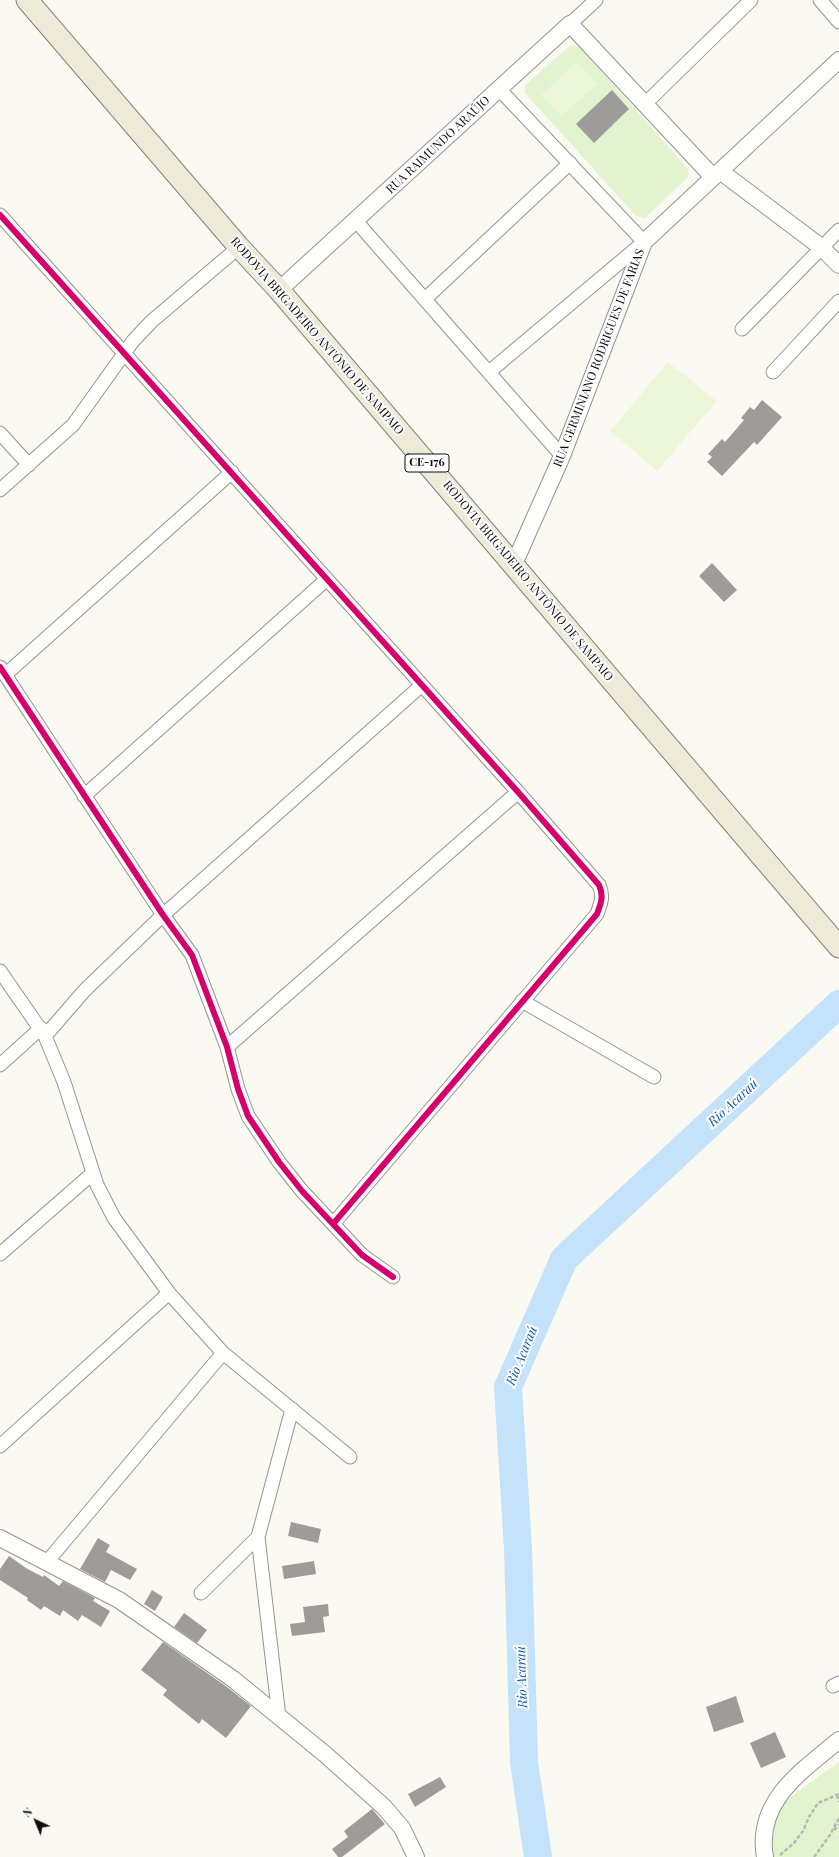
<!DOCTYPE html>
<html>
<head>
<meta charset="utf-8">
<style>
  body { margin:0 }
  #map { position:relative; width:839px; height:1857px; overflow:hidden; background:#fbfaf2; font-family:"Playfair Display",serif }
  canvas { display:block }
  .north { position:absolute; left:16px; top:1801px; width:40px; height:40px; -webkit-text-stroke:3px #fff; paint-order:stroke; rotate:316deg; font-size:11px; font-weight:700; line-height:16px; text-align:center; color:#0d0d0d }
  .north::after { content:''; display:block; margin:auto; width:14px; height:18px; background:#0d0d0d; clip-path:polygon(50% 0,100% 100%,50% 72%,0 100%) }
</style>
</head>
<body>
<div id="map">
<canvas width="839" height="1857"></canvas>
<div class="north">N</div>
</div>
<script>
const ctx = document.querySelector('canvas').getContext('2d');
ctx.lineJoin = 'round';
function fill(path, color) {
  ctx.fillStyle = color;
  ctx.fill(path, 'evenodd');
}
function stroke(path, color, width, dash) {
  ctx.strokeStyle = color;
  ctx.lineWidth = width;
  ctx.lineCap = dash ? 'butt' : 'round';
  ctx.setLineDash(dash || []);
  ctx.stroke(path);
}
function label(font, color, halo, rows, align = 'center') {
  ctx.font = font + ' "Playfair Display",serif';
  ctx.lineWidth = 4;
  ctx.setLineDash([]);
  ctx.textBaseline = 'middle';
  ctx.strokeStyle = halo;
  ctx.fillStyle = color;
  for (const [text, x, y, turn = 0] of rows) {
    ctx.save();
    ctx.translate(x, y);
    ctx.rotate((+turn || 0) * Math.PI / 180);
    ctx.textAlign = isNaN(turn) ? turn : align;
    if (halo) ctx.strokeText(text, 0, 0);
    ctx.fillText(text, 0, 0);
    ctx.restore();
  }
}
fill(new Path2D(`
  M571,45L580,47L689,170L688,177L645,218L636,216L525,93V85Z
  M839,1762V1857H771C771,1844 770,1830 774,1817C780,1801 824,1773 839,1762Z`), '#e1f3cf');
fill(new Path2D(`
  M577,62L598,84L561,116L541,95Z
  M668,362L717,401L657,471L610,431Z`), '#ecf7da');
stroke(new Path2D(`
  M538,1857L524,1762L518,1549L508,1387L564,1259L839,1004`), '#c4e2f9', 28);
fill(new Path2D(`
  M612,90L629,109L594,143L576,124Z
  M762,400L782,417L757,445L754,442L722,476L707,462L712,457L708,454L722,439L725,442L744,420L741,418L750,407L754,410Z
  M712,563L737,590L724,602L699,576Z
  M291,1522L321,1529L318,1543L288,1536Z
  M98,1538L110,1545L106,1552L137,1569L130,1580L111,1570L105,1582L80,1569Z
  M9,1556L26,1568L43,1577L44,1575L59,1586L63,1581L95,1598L93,1601L110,1611L101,1627L82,1615L78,1621L63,1610L60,1616L44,1606L41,1610L27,1600L28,1598L0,1580V1569Z
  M314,1561L316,1574L284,1579L282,1566Z
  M152,1590L163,1597L155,1611L144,1604Z
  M328,1604L329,1616L323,1617L325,1632L292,1636L290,1624L305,1622L303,1607Z
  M184,1613L207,1630L197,1643L174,1627Z
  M163,1642L227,1687L251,1706L226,1738L202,1719L199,1724L163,1695L167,1690L141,1670Z
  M736,1696L744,1722L714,1732L706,1707Z
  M775,1732L786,1757L761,1768L750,1743Z
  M440,1777L446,1787L415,1807L408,1794Z
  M372,1809L385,1824L342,1857H338L332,1849L348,1837L344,1831Z`), '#9e9c98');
const minor = new Path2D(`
  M820,0L839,22
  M570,24L596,0
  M645,104L751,0
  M0,215L518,792L599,885C604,896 601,903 597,914L333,1224
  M356,221L562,456
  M425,299L570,163
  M742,329L839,230
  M489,372L644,242L499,89
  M773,372L839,301
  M0,433L29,465
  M0,490L73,425L133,341L152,321L239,247
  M0,667L163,915L192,955L227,1047L238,1089L248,1116L279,1162L302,1191L362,1255L393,1277
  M5,675L232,472
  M84,796L327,579
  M0,971L45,1036L64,1082L97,1185L114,1218L169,1293L223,1353L350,1457
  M522,1001L654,1077
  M45,1036L85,990L163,915L422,685
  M227,1047L518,792
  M0,1065L41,1028
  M0,1254L93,1173
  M0,1446L169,1293
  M46,1563L223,1353
  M201,1593L258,1537
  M833,1686L839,1683
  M279,1717L258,1537L292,1409`);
const tertiary = new Path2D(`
  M720,171L821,247L839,265
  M279,290L570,24L713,177
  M514,564L562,456L644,242L839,60
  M0,1538L119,1600L233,1679L326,1755L384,1807L402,1828L416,1857
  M765,1857C755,1801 802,1771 839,1740`);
const primary = new Path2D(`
  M27,0L239,247L279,290L839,947`);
stroke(minor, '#949490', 15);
stroke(tertiary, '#949490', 18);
stroke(primary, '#81817d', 23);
stroke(new Path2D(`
  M837,1795L839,1802
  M834,1830L839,1825
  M780,1855L794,1843L803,1831L809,1817L818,1803L839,1794
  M814,1857L830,1835L839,1818`), '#b8b8b6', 2.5, [4, 2]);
stroke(minor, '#fefefd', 13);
stroke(tertiary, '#fefefd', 16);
stroke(primary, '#edead8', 21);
stroke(new Path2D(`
  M0,215L518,792L599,885C604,896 601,903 597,914L333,1224
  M0,667L163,915L192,955L227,1047L238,1089L248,1116L279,1162L302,1191L362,1255L393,1277`), '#d6006c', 6);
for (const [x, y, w] of [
  [427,463,44]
]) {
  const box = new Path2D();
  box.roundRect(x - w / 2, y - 9, w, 18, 3);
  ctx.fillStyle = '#fff';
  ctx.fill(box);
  stroke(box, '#0d0d0d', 1);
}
label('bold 11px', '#0d0d0d', null, [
  ["CE-176",427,463]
]);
label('12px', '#0d0d0d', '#fff', [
  ["RUA RAIMUNDO ARAÚJO",438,145,-43],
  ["RODOVIA BRIGADEIRO ANTÔNIO DE SAMPAIO",317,336,49],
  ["RUA GERMINIANO RODRIGUES DE FARIAS",599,358,-69],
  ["RODOVIA BRIGADEIRO ANTÔNIO DE SAMPAIO",528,581,50]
]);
label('italic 13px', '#0a57ab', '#fff', [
  ["Rio Acaraú",733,1103,-43],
  ["Rio Acaraú",522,1356,-68],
  ["Rio Acaraú",522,1677,-92]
]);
</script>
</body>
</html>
